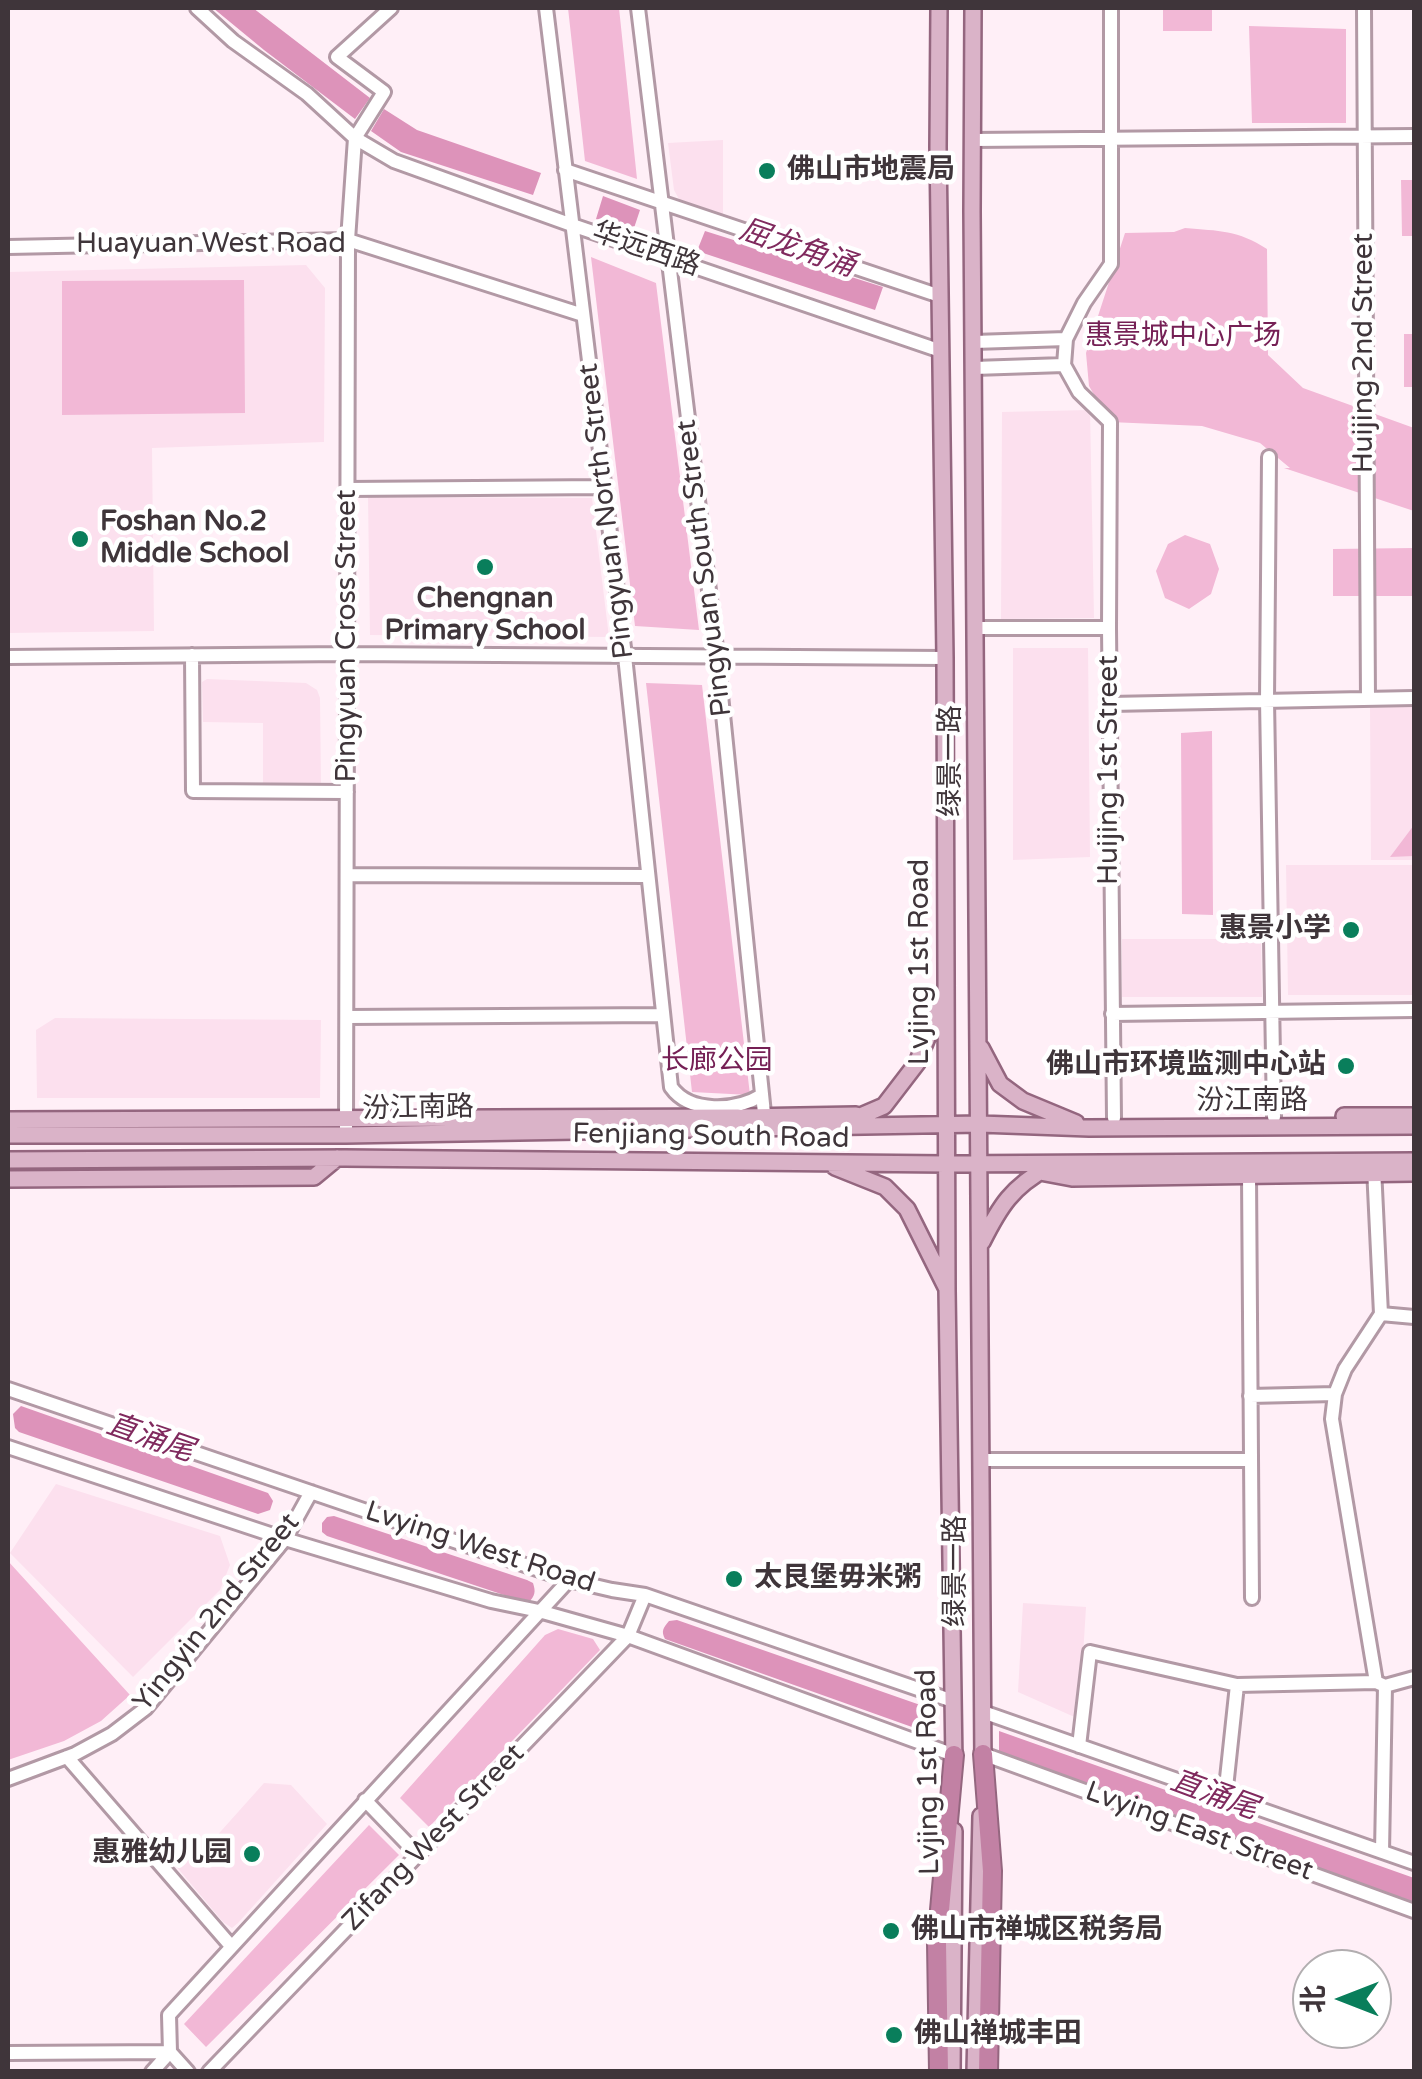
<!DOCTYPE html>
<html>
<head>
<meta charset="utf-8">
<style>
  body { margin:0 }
  #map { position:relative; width:1422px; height:2079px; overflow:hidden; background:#ffeff7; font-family:"Varela Round","Noto Sans SC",sans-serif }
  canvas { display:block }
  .frame { position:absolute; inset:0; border:10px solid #3f353a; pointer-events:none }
  .north { position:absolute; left:1292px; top:1949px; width:100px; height:100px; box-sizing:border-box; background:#fff; border:2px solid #b2aeb0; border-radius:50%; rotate:270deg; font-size:28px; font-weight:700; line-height:40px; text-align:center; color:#3f353a }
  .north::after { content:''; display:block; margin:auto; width:35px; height:45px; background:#097e5b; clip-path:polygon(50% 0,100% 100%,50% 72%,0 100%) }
</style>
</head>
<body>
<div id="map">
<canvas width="1422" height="2079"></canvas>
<div class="frame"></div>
<div class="north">北</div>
</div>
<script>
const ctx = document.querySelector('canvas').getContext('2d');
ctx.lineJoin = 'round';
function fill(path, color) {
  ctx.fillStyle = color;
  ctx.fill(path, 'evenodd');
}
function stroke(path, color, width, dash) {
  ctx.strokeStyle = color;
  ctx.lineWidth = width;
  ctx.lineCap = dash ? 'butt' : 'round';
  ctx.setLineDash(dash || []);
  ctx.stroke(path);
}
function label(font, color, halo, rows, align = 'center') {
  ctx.font = font + ' "Varela Round","Noto Sans SC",sans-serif';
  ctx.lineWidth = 9;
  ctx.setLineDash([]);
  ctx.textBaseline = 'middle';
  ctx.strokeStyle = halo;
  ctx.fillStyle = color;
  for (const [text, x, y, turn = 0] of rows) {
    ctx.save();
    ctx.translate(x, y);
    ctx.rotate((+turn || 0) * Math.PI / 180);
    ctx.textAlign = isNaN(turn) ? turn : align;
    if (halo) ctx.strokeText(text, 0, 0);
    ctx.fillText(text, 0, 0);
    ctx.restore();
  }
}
fill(new Path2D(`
  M723,140V218L688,207L680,201L674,190L668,143Z
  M306,265L325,288L324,442L152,448L154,631L8,633V272Z
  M1090,410L1094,618L1001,619L1002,412Z
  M368,497L592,498L609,637L370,635Z
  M1013,648H1088L1090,857L1013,860Z
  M207,679L306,683L317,690L320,698L321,786H263V723L203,722L202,682Z
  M1370,707H1414V860H1371Z
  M1286,865H1414V995H1288Z
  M1122,939H1261L1262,997H1122Z
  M55,1018L321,1020L320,1098H37L36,1030Z
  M56,1484L220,1536L230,1565L220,1590L133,1677L10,1553Z
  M1023,1603L1086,1607L1079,1719L1018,1692Z
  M264,1783L291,1785L327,1824L238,1923L232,1928L223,1922L164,1852L181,1850L202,1856L213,1840Z`), '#fce0ee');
fill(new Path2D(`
  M568,8H619L637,179L585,161Z
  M1163,8H1212V31H1163Z
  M1249,26L1346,29V123H1252Z
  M1401,180H1414V236H1402Z
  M1185,228C1219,231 1238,230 1267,249L1268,355L1303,388L1414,428V511L1284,468H1290L1260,443L1202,426L1110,422L1089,386L1086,353L1125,233L1174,232Z
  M591,257L656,283L699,630L635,626Z
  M244,280L245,413L62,415V281Z
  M1404,334H1414V387H1404Z
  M1185,535L1210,544L1219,569L1211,594L1189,609L1165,598L1156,571L1168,544Z
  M1414,548V596H1333V549Z
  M646,683L702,685L750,1095L692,1092Z
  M1212,731L1213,915L1182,914L1181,733Z
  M1414,825V856L1390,857Z
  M8,1561L130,1695L101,1721L64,1741L8,1760Z
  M558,1629L593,1639L600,1650L429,1827L400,1798L545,1635Z
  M369,1825L399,1855L206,2047L184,2024Z`), '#f2b8d6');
fill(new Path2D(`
  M213,8H253L370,98L355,119L264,50Z
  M384,109L417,130L541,173L533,195L401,152L371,131Z
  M603,196L640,210L633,231L596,219Z
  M705,231L883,287L875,310L697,251Z
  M21,1406L268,1493L273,1501L270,1510L258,1514L19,1432L15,1428L13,1414Z
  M334,1516L527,1580L533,1583C536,1592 535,1596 528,1603L327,1536L322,1532V1523L327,1517Z
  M677,1620L926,1707V1732L665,1639C661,1631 663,1628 669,1621Z
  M999,1731L1414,1878V1902L999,1754Z`), '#dd93ba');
const minor = new Path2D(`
  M197,8L233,41L307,94L355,138L394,161L572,225L941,351
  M546,8L625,656L671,1087C690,1114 736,1111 762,1095
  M638,8L717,656L765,1123
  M1111,8V264L1084,303L1066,339L1064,365L1079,392L1110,422L1109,628L1114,1118
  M1364,8L1368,698
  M973,140L1414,136
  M565,170L940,296
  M8,247L348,240L583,315
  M974,342L1066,339
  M974,368L1064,365
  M1269,457L1267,700L1274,1117
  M348,489L604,487
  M976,628H1109
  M192,655L193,791L347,792
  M8,657L347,654L945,658
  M1110,704L1414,698
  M347,875L648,876
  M1112,1014L1414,1010
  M347,1017L662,1015
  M346,1128L348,240L355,138L384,92L337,57L391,8
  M1374,1168L1381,1314L1345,1369L1335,1394L1332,1419L1376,1682
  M1249,1175L1252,1598
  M1381,1314L1414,1317
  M8,1389L569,1580L612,1590L645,1595L953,1701
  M1250,1396L1335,1394
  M8,1447L285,1539L491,1601L539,1611L628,1636L954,1755
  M982,1460H1250
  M983,1712L1414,1863
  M1079,1746L1090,1652L1237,1685L1376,1682L1385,1686L1414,1678
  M983,1754L1414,1911
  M67,1757L231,1946
  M8,1779L75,1754L112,1734L146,1708L285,1539L311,1492
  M1225,1797L1237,1685
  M365,1800L418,1855
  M1382,1852L1385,1686
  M8,2053L170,2052L188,2072
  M152,2072L170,2052L169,2015L569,1580
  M209,2072L628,1636L645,1595`);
const major = new Path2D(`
  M939,8L938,147L945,658L947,1290L954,1763
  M973,8L972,211L983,1763
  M981,1048L1000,1084L1023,1101L1076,1123
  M1344,1116H1414
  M744,1117L856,1115
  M8,1120L738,1117L757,1125
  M842,1124L884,1106L917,1063L944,995
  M8,1135H346L980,1124L1089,1128L1414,1126
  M8,1160L345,1158L946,1164L1414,1161
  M835,1167L885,1187L907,1209L946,1287
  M1040,1172L1072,1178L1414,1173
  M8,1179L314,1177L337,1158
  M982,1242C1000,1206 1012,1187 1048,1167
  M952,2072L954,1831
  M975,2072L981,1816`);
const highway = new Path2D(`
  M983,1754L992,1871L988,2072
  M939,2072L937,1943L954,1755`);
stroke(minor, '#b299a5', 18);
stroke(major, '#94667f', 20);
stroke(highway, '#94667f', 22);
stroke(minor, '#fff', 12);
stroke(major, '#dab3c8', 15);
stroke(highway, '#c281a4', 18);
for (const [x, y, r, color] of [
  [767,171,10,"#097e5b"],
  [80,539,10,"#097e5b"],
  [485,567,10,"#097e5b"],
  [1351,930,10,"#097e5b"],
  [1346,1066,10,"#097e5b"],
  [734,1579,10,"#097e5b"],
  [252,1854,10,"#097e5b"],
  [891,1931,10,"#097e5b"],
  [894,2035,10,"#097e5b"]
]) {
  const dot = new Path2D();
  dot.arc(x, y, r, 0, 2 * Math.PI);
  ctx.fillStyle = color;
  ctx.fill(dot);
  stroke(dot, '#fff', 4);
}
label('bold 28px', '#3f353a', '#fff', [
  ["佛山市地震局",787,171],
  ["Foshan No.2",100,523],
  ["Middle School",100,555],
  ["Chengnan",485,600,"center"],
  ["Primary School",485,632,"center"],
  ["惠景小学",1331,930,"right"],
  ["佛山市环境监测中心站",1326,1066,"right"],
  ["太艮堡毋米粥",754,1579],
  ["惠雅幼儿园",232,1854,"right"],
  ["佛山市禅城区税务局",911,1931],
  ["佛山禅城丰田",914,2035]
], 'left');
label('28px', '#3f353a', '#fff', [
  ["Huayuan West Road",211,245],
  ["华远西路",646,250,19],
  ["Huijing 2nd Street",1365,353,-90],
  ["Pingyuan North Street",607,511,-97],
  ["Pingyuan South Street",705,568,-97],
  ["Pingyuan Cross Street",348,636,-90],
  ["绿景一路",952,761,-90],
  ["Huijing 1st Street",1110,770,-90],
  ["Lvjing 1st Road",921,962,-90],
  ["汾江南路",1252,1102],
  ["汾江南路",418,1109,-1],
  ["Fenjiang South Road",711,1137,1],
  ["Lvying West Road",480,1548,18],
  ["绿景一路",957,1571,-90],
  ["Yingyin 2nd Street",217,1613,-51],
  ["Lvjing 1st Road",929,1772,-91],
  ["Lvying East Street",1199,1832,20],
  ["Zifang West Street",434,1838,-46]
]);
label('28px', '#752055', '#fff', [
  ["惠景城中心广场",1183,337],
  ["长廊公园",717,1062]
]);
label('italic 30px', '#802a5e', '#fff', [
  ["屈龙角涌",797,249,19],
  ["直涌尾",150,1439,19],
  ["直涌尾",1214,1796,20]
]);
</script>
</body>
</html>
